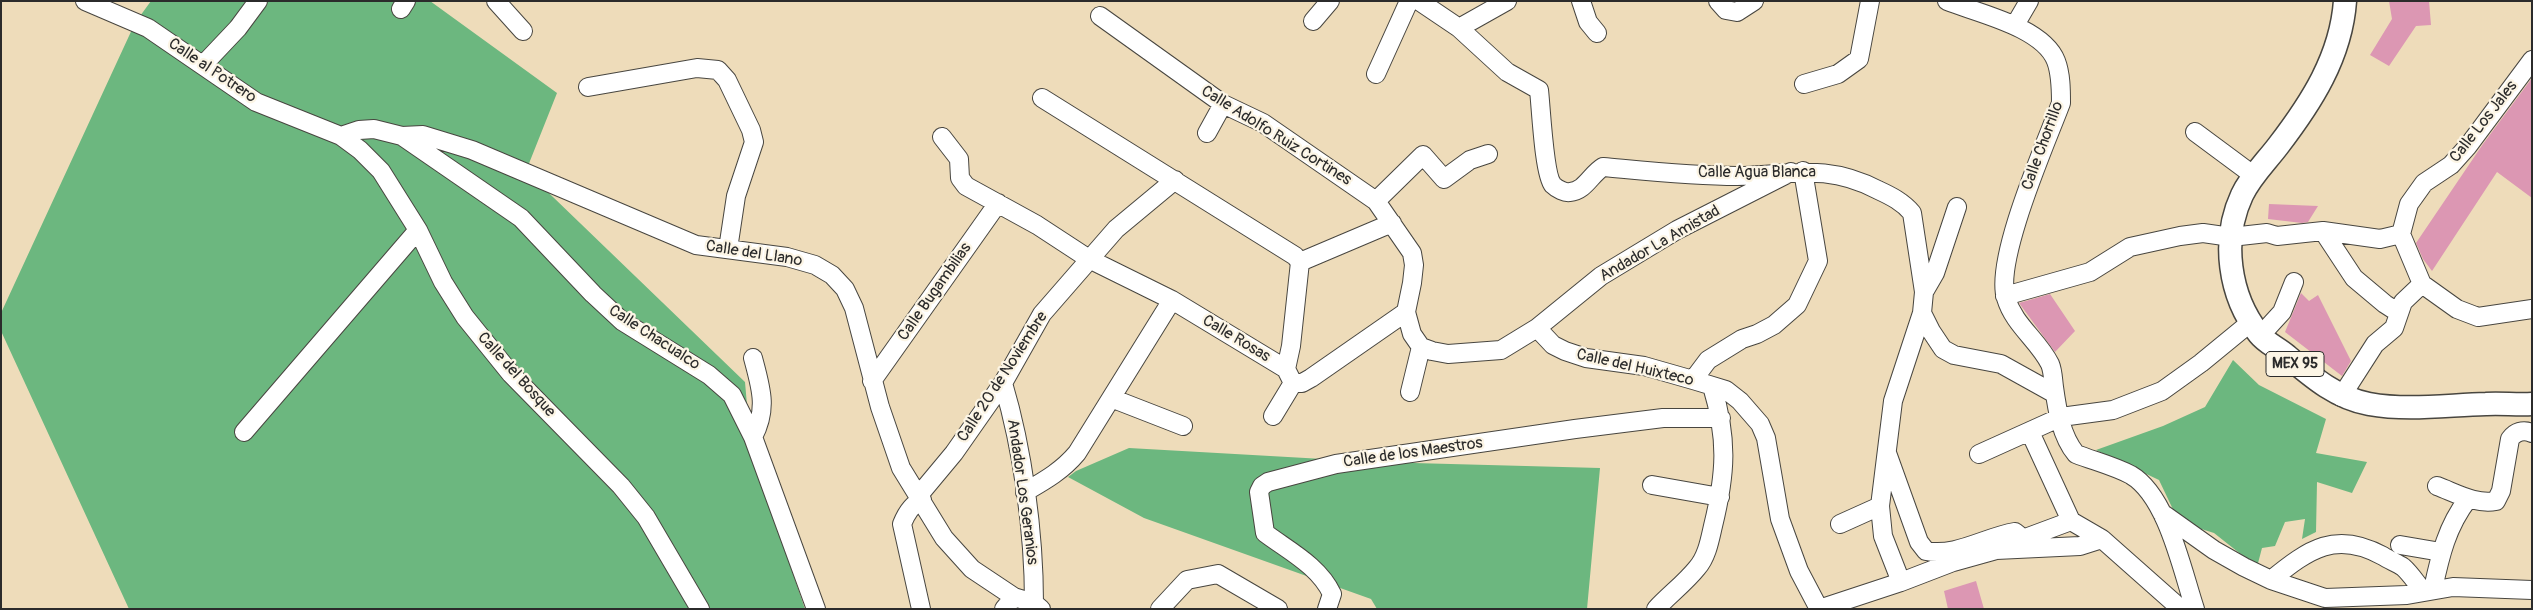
<!DOCTYPE html>
<html>
<head>
<meta charset="utf-8">
<style>
  body { margin:0 }
  #map { position:relative; width:2533px; height:610px; overflow:hidden; background:#eedcba; font-family:Pangolin,sans-serif }
  canvas { display:block }
  .frame { position:absolute; inset:0; border:2px solid #2b2b2b; pointer-events:none }
</style>
</head>
<body>
<div id="map">
<canvas width="2533" height="610"></canvas>
<div class="frame"></div>
</div>
<script>
const ctx = document.querySelector('canvas').getContext('2d');
ctx.lineJoin = 'round';
function fill(path, color) {
  ctx.fillStyle = color;
  ctx.fill(path, 'evenodd');
}
function stroke(path, color, width, dash) {
  ctx.strokeStyle = color;
  ctx.lineWidth = width;
  ctx.lineCap = dash ? 'butt' : 'round';
  ctx.setLineDash(dash || []);
  ctx.stroke(path);
}
function label(font, color, halo, rows, align = 'center') {
  ctx.font = font + ' Pangolin,sans-serif';
  ctx.lineWidth = 4.5;
  ctx.setLineDash([]);
  ctx.textBaseline = 'middle';
  ctx.strokeStyle = halo;
  ctx.fillStyle = color;
  for (const [text, x, y, turn = 0] of rows) {
    ctx.save();
    ctx.translate(x, y);
    ctx.rotate((+turn || 0) * Math.PI / 180);
    ctx.textAlign = isNaN(turn) ? turn : align;
    if (halo) ctx.strokeText(text, 0, 0);
    ctx.fillText(text, 0, 0);
    ctx.restore();
  }
}
fill(new Path2D(`
  M151,1H430L557,93L526,171L745,382L751,451L805,609H129L1,331V313L135,23Z
  M2233,360L2259,385L2326,419L2316,453L2367,462L2352,493L2317,482L2316,532L2302,539L2305,519L2285,522L2275,546L2262,548L2257,567L2214,533L2179,522L2159,480L2096,450L2163,426L2205,407Z
  M1129,448L1376,462L1600,468L1587,609H1377L1371,599L1144,518L1068,477L1076,471Z`), '#6cb77f');
fill(new Path2D(`
  M2389,1H2429L2431,25L2416,26L2389,66L2370,55L2392,19Z
  M2532,78V198L2497,172L2432,271L2423,259L2416,243L2483,144Z
  M2269,204L2318,206L2308,222L2302,223L2268,219Z
  M2301,293L2309,301L2318,295L2351,361L2342,376L2285,332Z
  M2050,294L2075,331L2055,352L2019,303Z
  M1976,581L1984,609H1948L1944,591Z`), '#dc97b3');
const minor = new Path2D(`
  M85,1L148,28L256,102L341,136L360,150L381,171L418,230L443,282L465,317L511,374L621,486L646,517L700,609
  M496,1L523,31
  M1419,1L1459,28L1507,72L1539,90C1541,107 1544,175 1553,185C1557,189 1565,193 1570,192C1585,191 1591,174 1603,167C1647,171 1693,176 1737,176C1791,175 1827,163 1878,190C1891,196 1903,202 1912,213L1924,292L1922,313L1931,331L1943,349L1954,355L2001,364L2055,394
  M1581,1L1588,22L1597,33
  M1718,1L1726,10L1737,12L1754,1
  M1947,1C1977,13 2043,27 2056,61C2061,74 2061,90 2061,103C2046,143 1994,260 2006,298C2014,325 2038,340 2050,364C2053,371 2053,380 2054,387C2057,409 2061,436 2076,454C2094,461 2114,466 2131,475C2167,496 2182,570 2195,609
  M401,9L406,1
  M1100,16L1223,104L1263,123L1376,201L1412,253L1414,265L1412,283L1406,312L1412,334L1421,347L1432,351L1448,354L1501,350L1537,328L1601,276L1677,230L1791,172
  M1313,21L1330,1
  M2015,25L2029,1
  M1459,28L1507,1
  M2532,60L2468,146L2451,165L2424,183L2409,204L2401,234L2422,284L2457,309L2478,317L2532,309
  M203,65L238,28L258,1
  M1376,74L1409,1
  M1804,84L1838,74L1859,59L1870,1
  M588,87L697,68L718,70L727,80L751,130L754,142L736,196L728,249
  M1042,98L1295,256L1300,262L1291,346L1286,369
  M2195,132L2253,175
  M1207,133L1223,104
  M341,136L359,130L374,129L402,136L521,218L593,294L622,321L709,375L732,395L753,437L816,609
  M402,136L423,135L472,150L696,245L787,257L815,265L832,275L845,289L854,308L880,407L901,468L944,538L972,569L1014,597L1034,603L1041,609
  M942,137L959,159L960,178L966,186L1037,225L1089,259L1172,300L1286,369L1293,383
  M1376,201L1423,155L1444,179L1470,160L1488,154
  M2323,231L2354,278L2385,304L2399,313
  M1300,262L1392,223
  M1924,292L1935,273L1957,207
  M2005,296L2090,272L2130,247L2180,236L2203,233L2231,237L2267,233L2277,236L2323,231L2380,239L2401,234
  M1537,328L1553,345L1565,351L1586,358L1644,366L1693,380L1726,390L1740,401L1760,424L1766,438L1780,519L1799,571L1819,609
  M2260,336L2282,312L2294,282
  M753,358C761,388 768,409 753,437
  M1693,380L1708,360L1742,339L1757,334L1774,325L1797,305L1818,261L1803,171
  M872,381L998,203
  M1003,383C1023,450 1034,533 1034,603
  M1293,383H1302L1311,378L1406,312
  M1410,392L1421,347
  M2341,397L2375,344L2394,328L2403,302L2422,284
  M1111,398L1183,426
  M1273,416L1293,383
  M244,432L418,230
  M2030,432L2071,521L2102,539
  M1887,453L1919,542L1926,551C1956,557 1985,537 2015,532L2025,540
  M1979,454L2061,417L2113,410L2162,391L2201,363L2251,322
  M1652,485L1720,497
  M2437,486C2456,493 2476,505 2496,501L2501,491L2510,439C2515,432 2523,429 2532,433
  M1025,492C1044,481 1062,471 1077,453L1172,300
  M919,495L954,453L1003,383L1042,314L1116,229L1175,180
  M2162,513L2214,550L2244,567L2271,580L2325,598L2407,595L2453,587L2532,590
  M1840,524L1880,506
  M2400,545L2441,552
  M2029,547L2025,540L2028,537L2071,521
  M2271,580C2309,549 2336,530 2383,556C2389,560 2397,563 2403,567C2411,574 2417,584 2423,591
  M1901,582L1883,536L1880,506L1893,401L1922,313
  M2433,589C2440,556 2447,526 2468,499
  M921,609L902,524C906,514 912,504 922,500
  M1004,609L1014,597
  M1160,609L1187,580L1218,574L1278,609
  M1327,609L1332,594C1319,566 1289,551 1265,533L1259,492L1262,486L1268,482L1336,464L1575,429L1663,418H1721
  M1656,609C1669,595 1685,583 1697,568C1707,557 1710,539 1713,526C1726,473 1728,439 1712,386
  M1819,609L1901,582L1953,562L1996,550L2080,546L2102,539L2181,609`);
const major = new Path2D(`
  M2345,1C2341,57 2311,103 2278,146C2265,163 2251,176 2242,195C2221,240 2229,296 2259,334C2266,343 2278,348 2286,355C2312,377 2336,398 2369,404C2408,411 2447,405 2486,404C2501,403 2517,405 2532,404`);
stroke(minor, '#484640', 20);
stroke(major, '#484640', 25);
stroke(minor, '#fff', 18);
stroke(major, '#fff', 22);
for (const [x, y, w] of [
  [2295,364,58]
]) {
  const box = new Path2D();
  box.roundRect(x - w / 2, y - 12.5, w, 25, 4);
  ctx.fillStyle = '#fcf5e5';
  ctx.fill(box);
  stroke(box, '#2b2b2b', 1);
}
label('bold 15px', '#2b2b2b', null, [
  ["MEX 95",2295,364]
]);
label('16px', '#2b2b2b', '#fcf5e5', [
  ["Calle al Potrero",212,71,34],
  ["Calle Los Jales",2484,122,-52],
  ["Calle Adolfo Ruiz Cortines",1276,136,32],
  ["Calle Chorrillo",2043,146,-70],
  ["Calle Agua Blanca",1757,173],
  ["Andador La Amistad",1660,244,-30],
  ["Calle del Llano",754,254,9],
  ["Calle Bugambilias",935,292,-55],
  ["Calle Chacualco",654,338,33],
  ["Calle Rosas",1236,339,31],
  ["Calle del Huixteco",1635,368,13],
  ["Calle del Bosque",516,375,48],
  ["Calle 20 de Noviembre",1003,377,-57],
  ["Calle de los Maestros",1413,453,-8],
  ["Andador Los Geranios",1022,492,82]
]);
</script>
</body>
</html>
